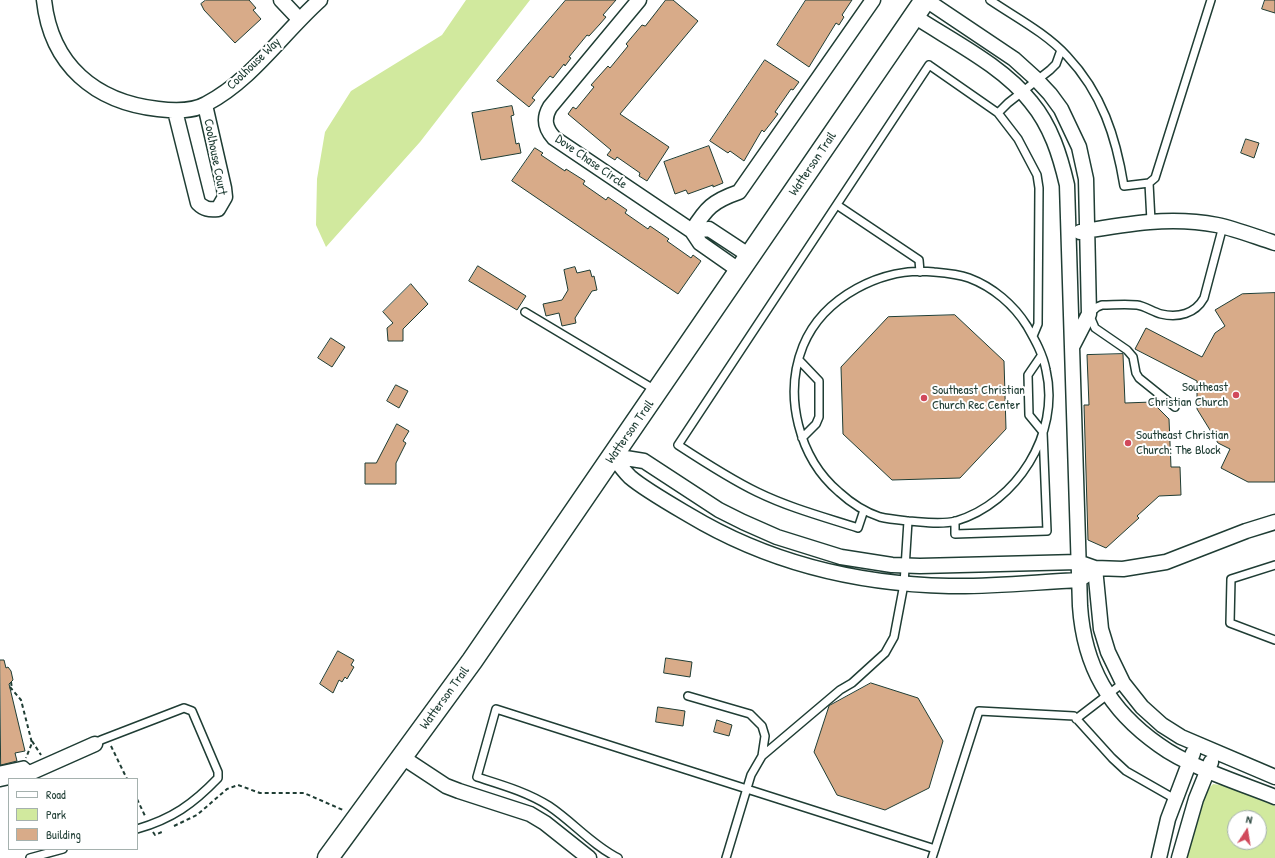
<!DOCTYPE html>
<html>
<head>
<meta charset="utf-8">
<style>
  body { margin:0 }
  #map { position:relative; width:1275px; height:858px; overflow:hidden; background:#fff; font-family:"Patrick Hand",sans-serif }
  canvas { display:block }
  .legend { position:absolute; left:8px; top:778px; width:130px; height:72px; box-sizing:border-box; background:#fff; border:1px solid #a5b1ae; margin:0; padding:5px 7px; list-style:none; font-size:12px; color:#1f3d34 }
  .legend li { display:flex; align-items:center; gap:8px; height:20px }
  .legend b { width:20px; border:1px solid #a5b1ae }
  .north { position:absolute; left:1227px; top:810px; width:40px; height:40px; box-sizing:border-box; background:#fff; border:1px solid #a5b1ae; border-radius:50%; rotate:12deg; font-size:11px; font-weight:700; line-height:16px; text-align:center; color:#1f3d34 }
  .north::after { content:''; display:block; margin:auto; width:14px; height:18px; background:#d1495b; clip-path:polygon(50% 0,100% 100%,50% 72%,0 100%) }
</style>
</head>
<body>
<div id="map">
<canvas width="1275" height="858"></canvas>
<ul class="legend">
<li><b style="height:5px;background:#fff"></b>Road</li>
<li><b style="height:11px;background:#d1e99e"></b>Park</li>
<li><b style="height:11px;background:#d8ab89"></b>Building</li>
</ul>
<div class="north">N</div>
</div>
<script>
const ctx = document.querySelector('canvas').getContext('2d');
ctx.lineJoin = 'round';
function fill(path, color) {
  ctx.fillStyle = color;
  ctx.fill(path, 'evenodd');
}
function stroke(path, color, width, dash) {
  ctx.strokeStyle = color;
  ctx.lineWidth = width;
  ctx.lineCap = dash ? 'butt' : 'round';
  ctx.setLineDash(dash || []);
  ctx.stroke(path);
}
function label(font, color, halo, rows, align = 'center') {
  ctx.font = font + ' "Patrick Hand",sans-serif';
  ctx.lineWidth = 4;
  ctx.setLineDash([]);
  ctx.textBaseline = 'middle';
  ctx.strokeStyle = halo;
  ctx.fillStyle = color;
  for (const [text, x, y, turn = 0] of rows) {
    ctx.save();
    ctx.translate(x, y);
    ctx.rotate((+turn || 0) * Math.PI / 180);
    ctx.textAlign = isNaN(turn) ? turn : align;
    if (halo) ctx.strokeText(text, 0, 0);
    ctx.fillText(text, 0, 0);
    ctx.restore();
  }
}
fill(new Path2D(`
  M466,0H530L420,142L326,247L316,225L317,179L325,132L351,91L442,35Z
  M1213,784L1227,786L1275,806V858H1187C1192,836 1197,799 1213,784ZM1235,818H1259V842H1235Z`), '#d1e99e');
const building = new Path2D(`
  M206,0H249L256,8L253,10L261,19L235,43L204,10L201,4Z
  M566,0H616L603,15L606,17L600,24L589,36L587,35L569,57L571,58L565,66L564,64L553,78L550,76L532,98L535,100L529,107L497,81Z
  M666,0H673L698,21L620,114L669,147L647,181L639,176L640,173L617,157L615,160L607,155L611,150L568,114L573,107L576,109L594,87L591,85L608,66L610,68L628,46L626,44L642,25L645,26Z
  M806,0H852L842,15L844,17L839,25L836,23L809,67L777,45Z
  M1265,0H1275V13L1262,9Z
  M765,60L799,82L793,90L791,89L775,112L778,114L764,132L762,130L744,161L730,151L728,153L710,141Z
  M512,106L514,115L511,116L516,144L519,143L521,153L481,160L472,113Z
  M1246,139L1259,143L1254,158L1241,153Z
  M709,146L723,183L713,187V185L688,194L686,190L675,194L664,162Z
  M535,148L543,153L541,155L565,171L566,169L585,181L583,184L606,200L608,197L627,210L625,213L648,229L650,226L669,239L667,241L691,258L693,255L701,261L678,294L512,181Z
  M478,266L526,296L517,310L469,281Z
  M575,267L577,273L590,270L592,277L594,276L597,290L592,291L575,318L576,323L562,326L559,313L546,316L543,304L562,300L568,290L564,270Z
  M411,284L428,304L403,329V341H388L387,328L393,323L383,312Z
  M1275,293V482H1248L1221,468L1230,449L1218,443L1197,409V381L1135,349L1146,328L1202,357L1215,333L1225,326L1215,310L1242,294Z
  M955,315L1004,361L1006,429L960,478L892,480L843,434L841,367L888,317Z
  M331,338L345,347L332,367L318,358Z
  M1123,354L1125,403L1152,402L1169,419L1171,467H1180L1181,495L1159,496L1137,516L1139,518L1106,548L1088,540L1084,405H1089L1087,355Z
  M396,385L408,391L399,408L387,401Z
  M397,424L409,431L403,441L406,443L396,463V484H365V463H376Z
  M338,651L354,660L351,665L354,667L347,679L345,677L342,682L339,680L333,693L320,684Z
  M666,658L692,662L690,677L664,673Z
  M0,660H4L6,668L8,667L11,671L13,680L9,684L25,751L15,753L17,761L1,765Z
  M871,683L918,698L943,741L929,788L885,810L837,795L814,752L829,706Z
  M658,707L685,711L683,726L656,722Z
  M717,720L732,725L729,736L714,732Z`);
fill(building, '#d8ab89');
stroke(building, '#1f3d34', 1);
const service = new Path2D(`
  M990,0C1015,17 1046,33 1067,56C1102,93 1116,137 1124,186L1149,183L1151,221
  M1149,183L1155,178L1211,0
  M837,205L919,260L920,272
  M525,312L657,391
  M1033,336L1038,324L1039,188L1037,175L1018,139L998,113L1008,103L1050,70L1056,64L1061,50
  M799,360L819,381V417L816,424L802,438
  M1175,407L1139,378L1136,373L1133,357L1127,350L1095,328L1089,314L1097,307L1102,305C1113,305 1125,304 1137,305C1145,306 1153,312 1161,314C1178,318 1195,314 1204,298L1223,226
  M864,510L858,528C824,517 790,508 757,492C730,479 704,462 678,445L929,65L998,113
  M955,521V534L1047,531L1043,432L1029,415L1028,375L1041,356
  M1275,565L1231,579L1230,623L1275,640
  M688,696L750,714L762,726L765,736L762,756
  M1076,719L1123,683
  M95,744L101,740L184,708L192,711L218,772V778C193,804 172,819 137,829
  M0,770L24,765L32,772
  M30,858L63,849
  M618,858C592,845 573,822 549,806C527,792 502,785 477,777L496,709L935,849
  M726,858L751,775L762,756L840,690L852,683L885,653L894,637L904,584L908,521C899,520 889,519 880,517C865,512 851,503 839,492C799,458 783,396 803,346C823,297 883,266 934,272C946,273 958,274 969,278C993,287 1014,305 1027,326C1035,340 1043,354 1046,370C1061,434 1016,503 956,521C941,525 923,522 908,521
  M932,858L979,711L1074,716L1112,758L1126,771L1175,799`);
const minor = new Path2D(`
  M44,0C51,65 95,102 158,109C174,111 192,112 206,104C252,80 282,34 320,0
  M281,0L299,19
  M639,0L550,107C543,119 545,128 554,138L692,231C706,208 713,201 739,192L873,0
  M926,0L1014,59L1035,78L1050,94L1061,109L1079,147L1086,179L1089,314L1072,347
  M914,16C952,41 1003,66 1031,102C1051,126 1060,155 1067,185L1080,606C1084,666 1109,710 1159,745C1189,767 1240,783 1275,797
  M175,111L198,203C204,209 209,210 218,209L225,197L224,188L205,105
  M1080,232C1126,224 1170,216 1217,225C1236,229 1256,237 1275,243
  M740,271L700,243L692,231L709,229L750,256
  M613,456L644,461L719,510L743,522L777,537L841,557L892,565L920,566L1078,562L1095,568L1123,569L1166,562L1246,531L1275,522
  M613,456C618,463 624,471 630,477C644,489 672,505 689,515C769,563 855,584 949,586C992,587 1036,582 1079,580L1085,576
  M1095,568L1101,629L1108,652L1123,683L1142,707L1162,725L1181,737L1275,777
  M402,757L446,786L459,791L530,814L545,823L589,858
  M0,779L32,772L95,744
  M1159,858L1168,819L1193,753
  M1179,858L1196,799L1211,762`);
const secondary = new Path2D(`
  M328,858L472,661L925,0`);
stroke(service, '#1f3d34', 10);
stroke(minor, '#1f3d34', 17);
stroke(secondary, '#1f3d34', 23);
stroke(new Path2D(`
  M11,682L12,689
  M10,687L21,700L32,743L26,758
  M32,741L41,755
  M111,746L127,779
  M137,799L146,818
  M174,826L197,815L227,789L238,785L260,793H304L343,810
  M153,832L155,835L164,831`), '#1f3d34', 2, [4, 3]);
stroke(service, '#fff', 7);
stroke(minor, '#fff', 14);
stroke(secondary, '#fff', 20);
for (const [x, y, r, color] of [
  [1236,395,4,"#d1495b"],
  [924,398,4,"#d1495b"],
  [1128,443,4,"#d1495b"]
]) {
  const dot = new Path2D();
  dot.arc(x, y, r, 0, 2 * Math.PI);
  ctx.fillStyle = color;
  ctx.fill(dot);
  stroke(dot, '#fff', 1.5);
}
label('13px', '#1f3d34', '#fff', [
  ["Coolhouse Way",254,64,-44],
  ["Coolhouse Court",215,157,79],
  ["Dove Chase Circle",591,162,35],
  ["Watterson Trail",813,164,-56],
  ["Watterson Trail",630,432,-55],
  ["Watterson Trail",445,698,-54]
]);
label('13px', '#1f3d34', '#fff', [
  ["Southeast",1228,388,"right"],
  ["Christian Church",1228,403,"right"],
  ["Southeast Christian",932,391],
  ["Church Rec Center",932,406],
  ["Southeast Christian",1136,436],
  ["Church: The Block",1136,451]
], 'left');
</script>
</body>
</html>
